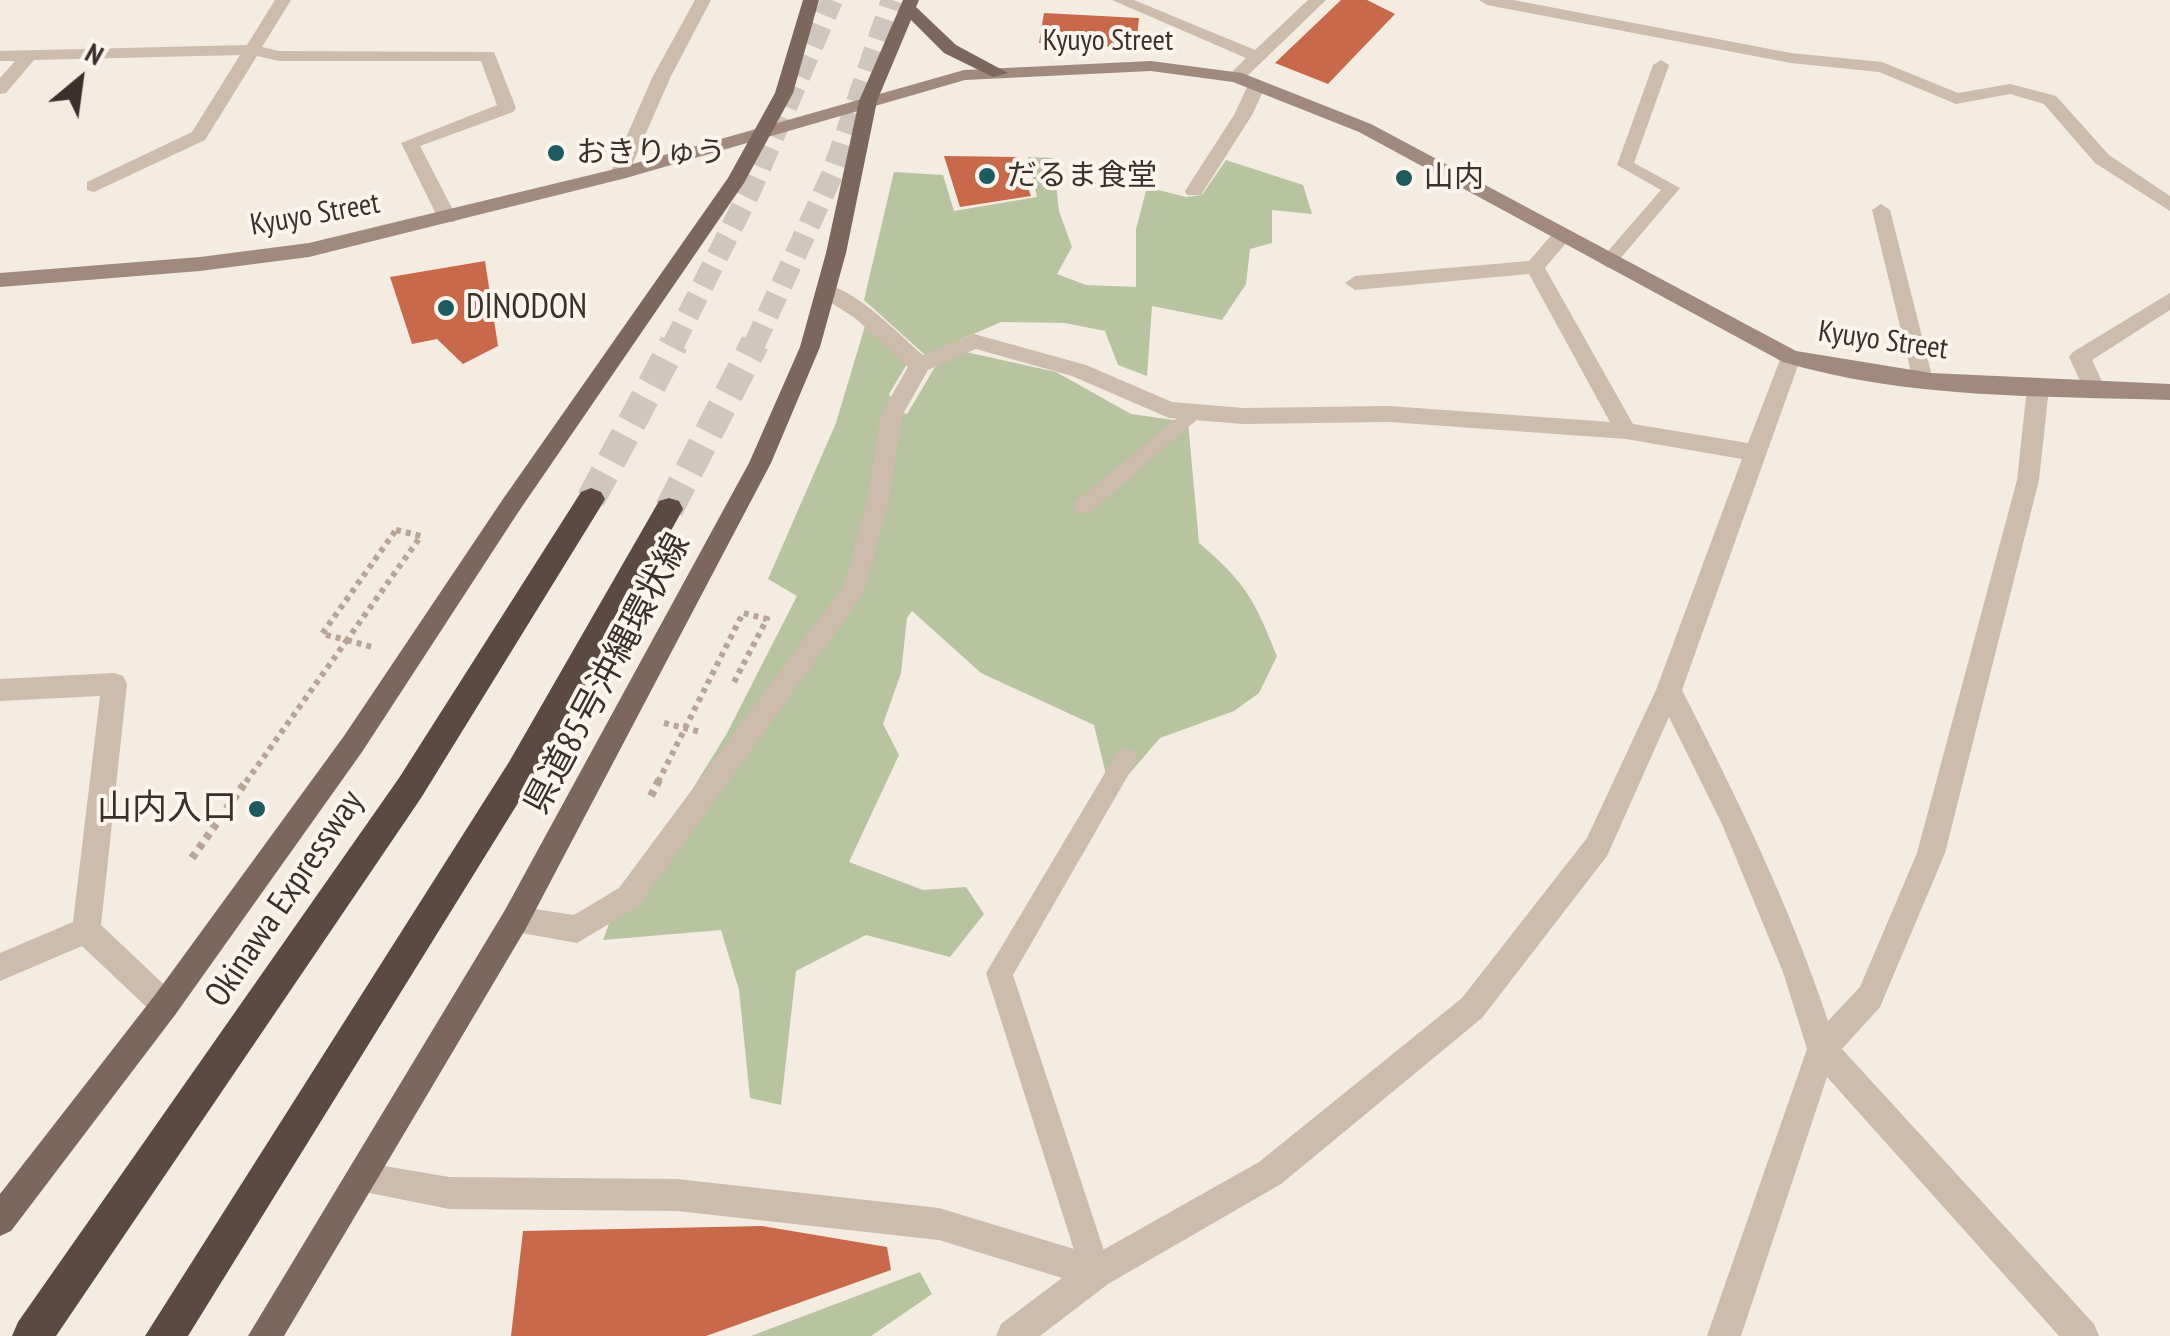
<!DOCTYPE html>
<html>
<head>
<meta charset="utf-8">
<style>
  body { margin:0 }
  #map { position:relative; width:2170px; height:1336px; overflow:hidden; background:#f4ebe1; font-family:"PT Sans Narrow",sans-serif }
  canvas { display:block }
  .north { position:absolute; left:30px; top:30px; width:100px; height:100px; -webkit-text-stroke:8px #fbf5ee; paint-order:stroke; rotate:29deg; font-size:28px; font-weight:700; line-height:40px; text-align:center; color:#3b302b }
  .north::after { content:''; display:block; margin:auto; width:35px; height:45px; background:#3b302b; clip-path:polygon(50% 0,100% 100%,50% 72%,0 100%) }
</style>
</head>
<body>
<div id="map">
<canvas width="2170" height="1336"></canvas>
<div class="north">N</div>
</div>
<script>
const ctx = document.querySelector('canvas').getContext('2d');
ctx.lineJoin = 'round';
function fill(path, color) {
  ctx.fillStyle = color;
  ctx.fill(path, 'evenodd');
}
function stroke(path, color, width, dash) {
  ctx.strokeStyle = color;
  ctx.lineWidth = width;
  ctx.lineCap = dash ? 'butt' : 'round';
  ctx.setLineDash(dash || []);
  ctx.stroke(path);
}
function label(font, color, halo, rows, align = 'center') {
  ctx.font = font + ' "PT Sans Narrow","Noto Sans JP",sans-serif';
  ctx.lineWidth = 8;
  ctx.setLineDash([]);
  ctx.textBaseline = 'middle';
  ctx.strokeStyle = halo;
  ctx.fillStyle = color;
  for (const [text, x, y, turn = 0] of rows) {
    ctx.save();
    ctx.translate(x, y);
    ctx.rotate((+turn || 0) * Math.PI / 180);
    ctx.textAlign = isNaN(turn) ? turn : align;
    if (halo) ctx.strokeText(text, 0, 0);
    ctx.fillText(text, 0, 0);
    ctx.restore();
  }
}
fill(new Path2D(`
  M1028,157L1053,158L1059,211L1072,247L1057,274L1086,285L1136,287V229L1147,187L1186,197L1202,195L1226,160L1303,185L1312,214L1272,210V243L1250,249L1246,284L1222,320L1152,306L1147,376L1118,365L1105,331L1065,323L1001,322L925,355L864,300L894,172L943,175L954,211L1037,197Z
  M865,326L907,364L889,394L897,411L907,414L935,367L966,352L1056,372L1131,414L1188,422L1199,543C1246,583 1254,599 1277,656L1259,693L1234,711L1160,738L1111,795L1094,725L981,673L912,611L907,618L901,673L883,724L899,755L849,862L923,890L966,887L984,914L950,957L866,935L796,971L781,1105L750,1098L739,990L721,930L603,940L623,885L685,801L726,735L797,596L768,579L836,423Z
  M920,1272L932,1294L871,1336H751Z`), '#b8c4a0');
fill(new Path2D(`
  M1341,0H1367L1395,14L1328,84L1275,63Z
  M1044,13L1139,18L1136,48L1039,43Z
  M944,156L1017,157L1031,196L960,207Z
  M485,261L498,346L463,364L437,339L412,344L390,277Z
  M762,1226L887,1247L891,1270L706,1336H511L523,1231Z`), '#c8694b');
stroke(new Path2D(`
  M673,345L750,191L832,0
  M754,345L832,175L892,0`), '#cfc6bd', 22, [22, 11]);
stroke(new Path2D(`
  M591,499L674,343
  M669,509L755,343`), '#cfc6bd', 29, [29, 14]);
stroke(new Path2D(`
  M396,530L421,536L347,640L322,634Z
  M347,640L372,647
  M664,723L701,732
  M246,782L347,640
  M658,782L743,613L767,619L733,684`), '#b9a596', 6, [5, 5]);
stroke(new Path2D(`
  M651,796L659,780
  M192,858L247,780`), '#b9a596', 8, [6, 6]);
fill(new Path2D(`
  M1661,60L1669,65L1634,163L1680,188L1614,266L1608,268L1599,262L1602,258L1661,190L1617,165L1653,65Z
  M1881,204L1890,210L1933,380L1923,387L1913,380L1872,210Z
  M1193,405L1203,412L1200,417L1090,513H1076L1073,507L1076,501Z
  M1126,748L1134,751L1138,758L1134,765L1013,975L1111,1272L1106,1282L1096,1287L1086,1282L1081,1272L986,973L1118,751Z`), '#cdbbac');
fill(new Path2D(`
  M275,0H291L262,47L279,51L494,52L516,108L513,112L420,146L457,218L454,222H440L401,143L497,105L481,61H279L257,56L205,140L94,192L87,190V182L192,132L240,55L34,60L6,93L0,94V78L15,61H0V51L247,45Z
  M695,0H711L671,76L628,174L626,178H612L610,174L653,76Z
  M1112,0H1134L1255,50L1308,0H1326L1242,81L1236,82L1227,77L1246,58Z
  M1479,0H1513L1791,53L1882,62L1958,93L2010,84L2056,96L2109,155L2170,196V211L2095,163L2044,104L2010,94L1956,104L1879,72L1791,63L1487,5Z
  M1257,80L1266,85L1252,115L1201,195H1187L1185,191L1234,115L1248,85Z
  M1562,230L1572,236L1545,268L1633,424L1748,443L1783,352L1790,350L1801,357L1682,690C1737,798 1790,906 1828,1021L1860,987L1917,853L2017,480L2027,388L2038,380L2049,388L2039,480L1945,853L1880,1007L1842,1049L2094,1324L2099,1336H2059L1827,1077L1741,1336H1707L1807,1049L1783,972L1722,824L1669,717L1607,856L1482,1018L1281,1184L1108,1284L1040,1336H996L1001,1324L1062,1278L939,1240L677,1211L449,1209L350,1189L345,1178L350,1167L361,1162L449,1177L677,1179L939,1208L1094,1255L1259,1162L1462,998L1587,838L1656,690L1742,459L1626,439L1389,422L1243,424L1169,418L1072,376L976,349L928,370L903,414L888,505L863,595L639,906L577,943L505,930L501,920L505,910L515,906L574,915L619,888L844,585L866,505L881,414L908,367L855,318L820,296V286C848,280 901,337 923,355L974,334L1086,365L1172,402L1243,408L1389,406L1610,422L1529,274L1355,290L1345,283L1355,276L1529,261L1555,231Z
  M2170,293V310L2092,360L2106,390L2095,398L2087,396L2069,357L2073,352Z
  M114,673L123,676L127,684L101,925L175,995L180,1005L175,1015L165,1020L155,1015L82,946L0,981V953L73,922L100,696L0,701V679Z`), '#cdbbac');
fill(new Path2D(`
  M1151,61L1242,73L1371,124L1796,351L1931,373L2170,384V400C2042,396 1907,399 1783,362L1359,132L1233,82L1151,71L965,80L626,178L309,257L200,271L0,287V273L200,257L309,243L615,169L964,70Z`), '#a18a7d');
fill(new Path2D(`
  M803,0H819L793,93L744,183L519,511L362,752L175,1015L11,1231L0,1236V1194L155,995L344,736L503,499L728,178L775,93Z
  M903,0H919L916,7L956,45L1008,73L993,77L944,53L911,20L877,101L846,253L820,347L771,463L525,930L284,1336H248L505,910L749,463L800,347L826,253L859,101Z`), '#7d675c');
fill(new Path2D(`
  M591,488L601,492L605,499L601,506L421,798L56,1336H12L18,1322L399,778L581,492Z
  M669,498L679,501L683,509L531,782L188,1336H145L509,762L659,501Z`), '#5c4a42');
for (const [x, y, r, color] of [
  [556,153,10,"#1f5a5e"],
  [987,176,10,"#1f5a5e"],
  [1404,178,10,"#1f5a5e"],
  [446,308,10,"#1f5a5e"],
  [257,809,10,"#1f5a5e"]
]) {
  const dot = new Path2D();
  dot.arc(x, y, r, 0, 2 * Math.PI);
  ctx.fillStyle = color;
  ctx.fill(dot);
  stroke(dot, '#fbf5ee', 4);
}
label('30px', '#3b302b', '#fbf5ee', [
  ["Kyuyo Street",1108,41],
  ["Kyuyo Street",315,215,-10],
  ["Kyuyo Street",1883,341,8]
]);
label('30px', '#3b302b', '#fbf5ee', [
  ["おきりゅう",576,153],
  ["だるま食堂",1007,176],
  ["山内",1424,178]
], 'left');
label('35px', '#3b302b', '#fbf5ee', [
  ["DINODON",466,308],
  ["山内入口",237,809,"right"]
], 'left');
label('35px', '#3b302b', '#fbf5ee', [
  ["県道85号沖縄環状線",608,674,-62],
  ["Okinawa Expressway",285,899,-56]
]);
</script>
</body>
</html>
